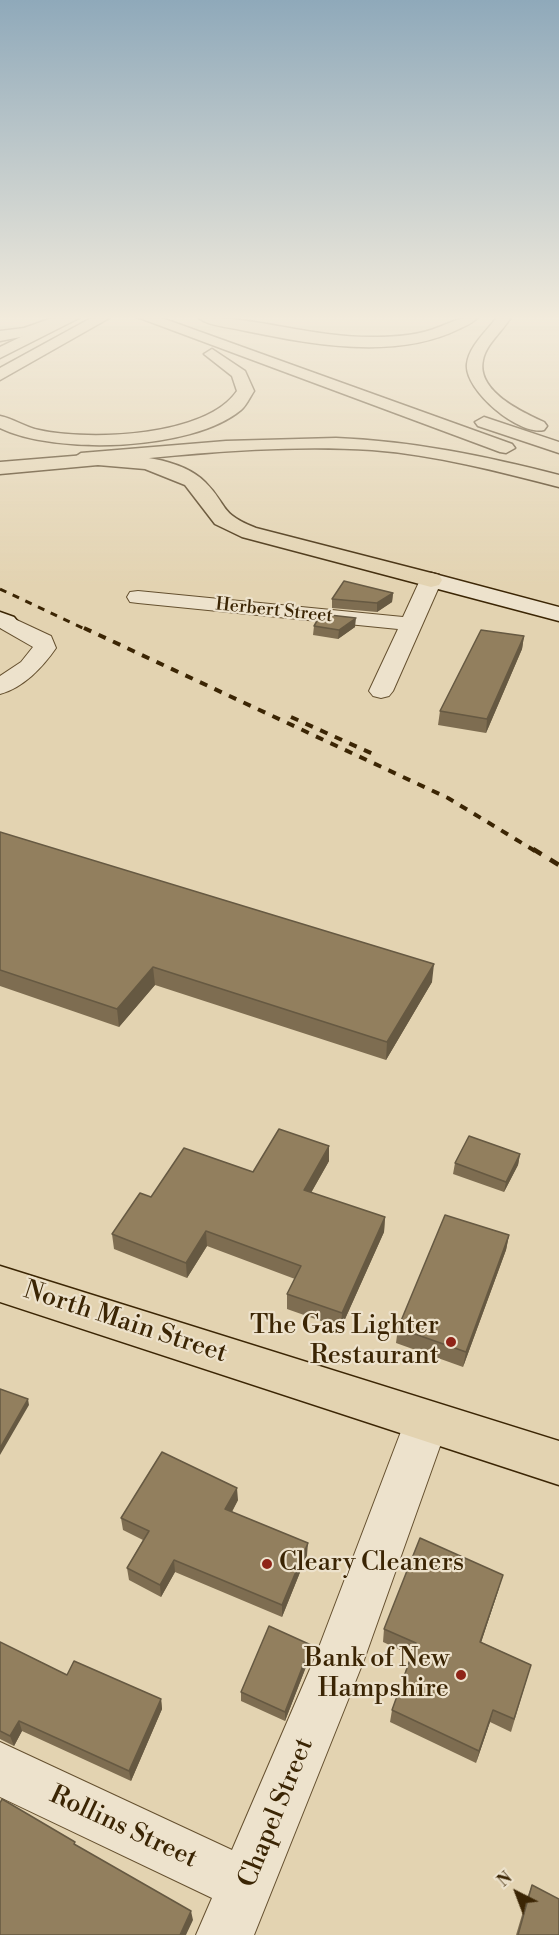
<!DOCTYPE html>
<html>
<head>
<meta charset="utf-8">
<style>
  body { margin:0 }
  #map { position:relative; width:559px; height:1935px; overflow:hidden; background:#e3d3b1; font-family:"Libre Bodoni",serif }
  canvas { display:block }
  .north { position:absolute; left:487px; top:1863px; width:60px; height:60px; -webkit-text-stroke:4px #ede2cc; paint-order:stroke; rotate:318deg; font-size:16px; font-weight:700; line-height:24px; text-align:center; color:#3b2504 }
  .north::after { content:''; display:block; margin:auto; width:21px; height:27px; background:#3b2504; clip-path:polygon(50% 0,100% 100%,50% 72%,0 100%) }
</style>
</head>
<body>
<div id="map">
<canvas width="559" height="1935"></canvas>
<div class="north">N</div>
</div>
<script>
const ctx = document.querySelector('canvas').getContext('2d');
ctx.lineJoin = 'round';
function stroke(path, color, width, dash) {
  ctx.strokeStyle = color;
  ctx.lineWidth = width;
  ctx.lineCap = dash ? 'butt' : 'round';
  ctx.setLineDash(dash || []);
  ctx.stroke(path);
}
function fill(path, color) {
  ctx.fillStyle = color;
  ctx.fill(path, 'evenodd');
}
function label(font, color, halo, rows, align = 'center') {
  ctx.font = font + ' "Libre Bodoni",serif';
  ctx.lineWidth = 4.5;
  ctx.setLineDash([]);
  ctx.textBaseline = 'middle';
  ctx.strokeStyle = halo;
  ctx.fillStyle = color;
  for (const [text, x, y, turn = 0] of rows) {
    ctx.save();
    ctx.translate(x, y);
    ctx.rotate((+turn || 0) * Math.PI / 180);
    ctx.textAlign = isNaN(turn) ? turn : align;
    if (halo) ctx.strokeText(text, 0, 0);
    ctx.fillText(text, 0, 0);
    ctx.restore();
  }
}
const street = new Path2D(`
  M431,574L438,576L442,580L393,691L389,696L381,698L373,696L369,691L398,629L138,603L130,602L127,597L130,592L138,591L403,617L420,580L424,576Z
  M6,615L51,636L56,648C43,667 23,688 0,694V676L21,662L33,647L0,628V617Z
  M427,1401L442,1407L449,1421L364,1660L254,1935H196L212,1898L0,1797V1742L232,1850L316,1655L405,1421L412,1407Z`);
const secondary = new Path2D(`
  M431,573L559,607V621L423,585L420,580L423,575Z
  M0,612L14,617L18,622L14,627H0Z`);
const primary = new Path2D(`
  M62,317H81L0,358V347Z
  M98,454C131,455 180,457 205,482C229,506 218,513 256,528L439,575L442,580L439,585L431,587L242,537L215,524L185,485L145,469L98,465L0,474V462Z
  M0,1266L559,1441V1485L0,1302Z`);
const highway = new Path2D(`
  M55,317H78L31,335L0,341V331L24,328Z
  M93,317H111L0,380V368Z
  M137,317H159L512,444L515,448L506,453L500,452Z
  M198,317C257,317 315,338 376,337C396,337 420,335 439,327C455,321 460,317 478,317C473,323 465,326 459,329C394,361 309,344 241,330C229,327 207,326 198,317Z
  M497,317H511C503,331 486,344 483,360C476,391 522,412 544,422L547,426L544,430C519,436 464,390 467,364C469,346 487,331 497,317Z
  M212,349L245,371L254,391C250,397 246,406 241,410C192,451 55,455 0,428V416C14,419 25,427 39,430C89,441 206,437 237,391L232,376L204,354Z
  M484,417L559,442V453L478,426L475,422Z
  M336,438C412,441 485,456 559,475V487C497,471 436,455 372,450C275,444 177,455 81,465L72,459L81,453L226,441Z`);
stroke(street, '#65502f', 2);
stroke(secondary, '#3b2504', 3);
stroke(primary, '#3b2504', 3);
stroke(highway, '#3b2504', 3);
fill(street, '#ede2cc');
fill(secondary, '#ede2cc');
fill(primary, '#e3d3b1');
fill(highway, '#e3d3b1');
stroke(new Path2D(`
  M0,589L87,630`), '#3b2504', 3, [7, 7]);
stroke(new Path2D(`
  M84,628L448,798L535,851
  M291,717L373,754`), '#3b2504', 4, [8, 8]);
stroke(new Path2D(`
  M533,849L559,865`), '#3b2504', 4.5, [10, 10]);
fill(new Path2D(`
  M393,593L392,602L377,612L332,608V599Z
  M314,626L355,627L338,639L313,635Z
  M524,636L522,649L486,733L438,725L440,711Z
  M0,832L432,982L386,1060L155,985L119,1027L0,986Z
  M520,1154L518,1165L504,1192L453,1174L455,1163Z
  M329,1161L311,1193L385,1217L384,1232L341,1328L287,1309V1294L295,1279L207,1246L187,1278L114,1249L112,1234L151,1197Z
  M509,1235L506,1250L463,1367L396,1343L398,1328Z
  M238,1500L232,1512L307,1555L282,1617L175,1572L161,1597L129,1580L127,1568L143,1540L123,1530L121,1518Z
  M499,1588L481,1642L531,1665L511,1732L490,1722L476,1763L390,1722L392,1710L411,1655L383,1642L384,1629Z
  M0,1642L67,1675L161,1699L162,1709L131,1781L22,1731L14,1746L0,1739Z
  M311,1654L285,1721L241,1701V1692Z
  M532,1885L559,1935H516L527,1898Z`), '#7e6d51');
fill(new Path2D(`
  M393,593L392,602L377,612V603Z
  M356,618L355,627L338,639L339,630Z
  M524,636L522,649L486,733L487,719Z
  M434,964L432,982L386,1060L387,1042Z
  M153,967L155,985L119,1027L117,1009Z
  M329,1146V1161L304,1205V1190Z
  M520,1154L518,1165L504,1192L506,1182Z
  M385,1217L384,1232L341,1328L342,1313Z
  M206,1231L207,1246L187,1278L186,1263Z
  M509,1235L506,1250L463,1367L466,1352Z
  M28,1399L29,1405L0,1455V1448Z
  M237,1488L238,1500L226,1522L225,1509Z
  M308,1543L307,1555L282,1617V1605Z
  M174,1560L175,1572L161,1597L160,1585Z
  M503,1575L499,1588L477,1655L480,1642Z
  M311,1645V1654L285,1721V1712Z
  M161,1699L162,1709L131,1781L129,1771Z
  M493,1710L490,1722L476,1763L479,1751Z
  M19,1721L22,1731L14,1746L10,1736Z
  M191,1911L193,1920L186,1935H180Z`), '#665942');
const building = new Path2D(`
  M344,581L393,593L377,603L332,599Z
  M321,614L356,618L339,630L314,626Z
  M481,630L524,636L487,719L440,711Z
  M0,832L434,964L387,1042L153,967L117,1009L0,970Z
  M279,1129L329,1146L304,1190L385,1217L342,1313L287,1294L301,1266L206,1231L186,1263L112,1234L140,1193L151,1197L184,1148L253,1172Z
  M469,1136L520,1154L506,1182L455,1163Z
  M445,1215L509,1235L466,1352L398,1328Z
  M0,1389L28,1399L0,1448Z
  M162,1452L237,1488L225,1509L308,1543L282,1605L174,1560L160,1585L127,1568L149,1531L121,1518Z
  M420,1538L503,1575L480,1642L531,1665L514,1719L493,1710L479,1751L392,1710L416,1643L384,1629Z
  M269,1626L311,1645L285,1712L241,1692Z
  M0,1642L67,1675L74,1661L161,1699L129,1771L19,1721L10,1736L0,1731Z
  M2,1799L75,1842L74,1844L191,1911L180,1935H0V1803Z
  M532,1885L559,1899V1935H518Z`);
fill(building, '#927f5e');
stroke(building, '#665942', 1.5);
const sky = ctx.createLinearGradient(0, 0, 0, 588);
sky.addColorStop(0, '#8fa9ba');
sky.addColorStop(0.54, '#f2ebdc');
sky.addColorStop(1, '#f2ebdc00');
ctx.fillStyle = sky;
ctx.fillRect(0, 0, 559, 588);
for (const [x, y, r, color] of [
  [451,1342,6,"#8f2418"],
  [267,1564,6,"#8f2418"],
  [461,1675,6,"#8f2418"]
]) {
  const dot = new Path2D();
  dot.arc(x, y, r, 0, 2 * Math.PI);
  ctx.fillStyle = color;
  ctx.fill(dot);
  stroke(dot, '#ede2cc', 2);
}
label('18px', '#3b2504', '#ede2cc', [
  ["Herbert Street",274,611,6]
]);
label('26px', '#3b2504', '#ede2cc', [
  ["North Main Street",125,1323,18],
  ["Chapel Street",277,1813,-68],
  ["Rollins Street",123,1828,25]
]);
label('26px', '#3b2504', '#ede2cc', [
  ["The Gas Lighter",439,1327],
  ["Restaurant",439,1357],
  ["Cleary Cleaners",279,1564,"left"],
  ["Bank of New",449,1660],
  ["Hampshire",449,1690]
], 'right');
</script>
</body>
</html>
